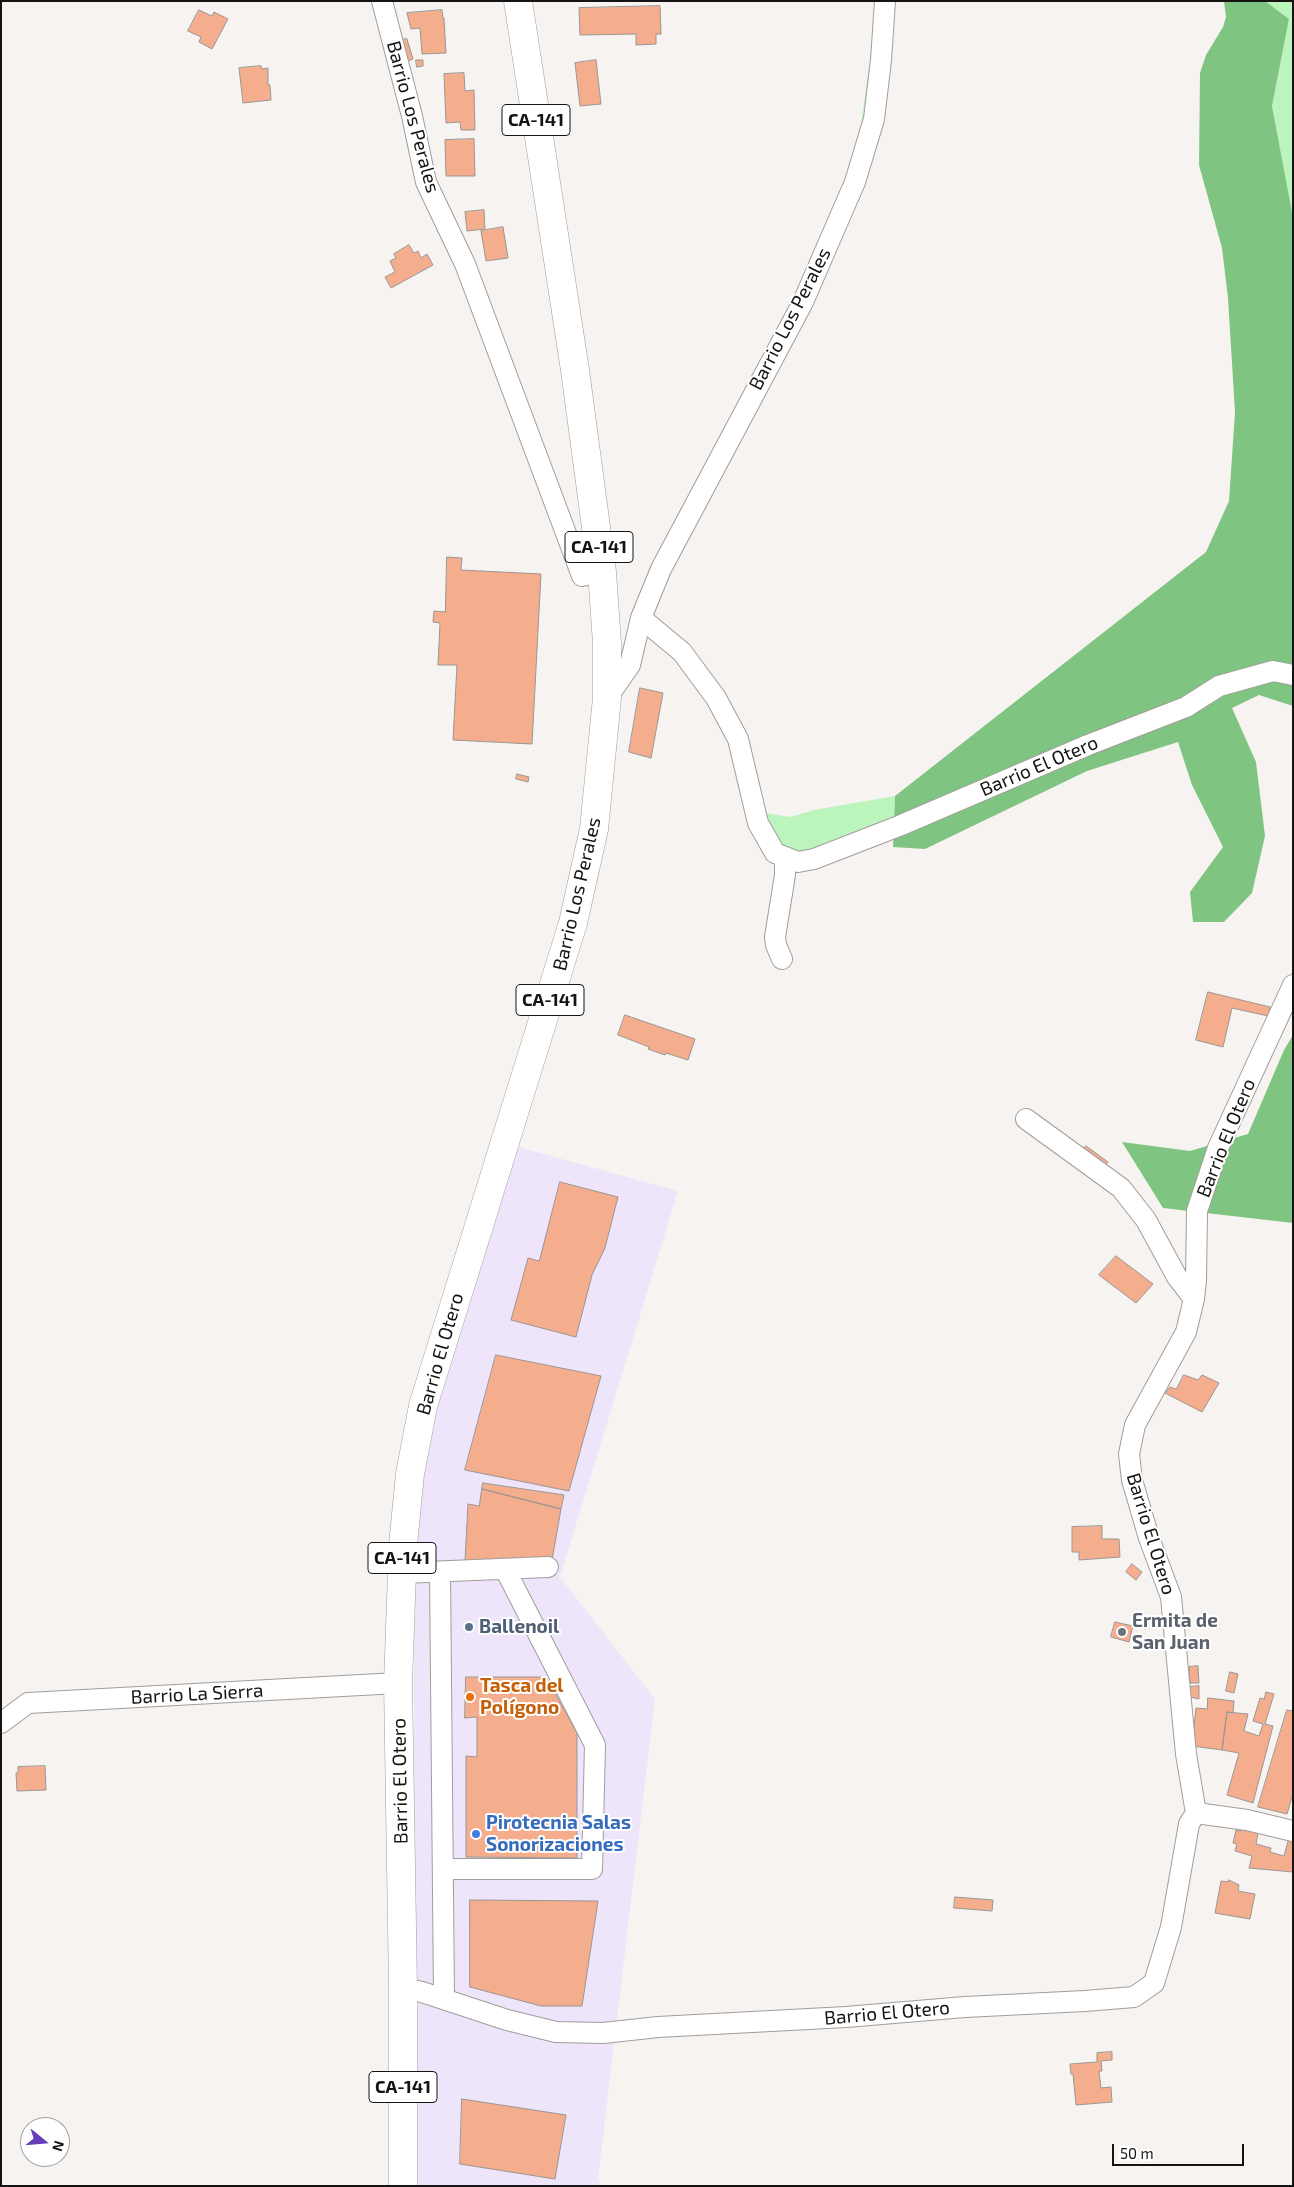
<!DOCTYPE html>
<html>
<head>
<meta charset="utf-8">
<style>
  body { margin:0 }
  #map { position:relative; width:1294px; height:2187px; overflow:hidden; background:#f7f3f0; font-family:"Exo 2",sans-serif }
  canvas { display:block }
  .frame { position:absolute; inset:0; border:2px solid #151413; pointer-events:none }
  .north { position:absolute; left:20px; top:2117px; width:50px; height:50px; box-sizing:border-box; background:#fff; border:1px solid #a1a1a1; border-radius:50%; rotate:107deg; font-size:14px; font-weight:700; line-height:20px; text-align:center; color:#151413 }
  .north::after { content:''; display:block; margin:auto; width:18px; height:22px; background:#663eb7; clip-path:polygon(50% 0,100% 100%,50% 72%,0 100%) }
  .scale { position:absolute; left:1112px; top:2144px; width:132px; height:22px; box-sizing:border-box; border:2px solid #151413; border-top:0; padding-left:6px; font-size:15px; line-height:18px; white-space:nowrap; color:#151413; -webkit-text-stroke:4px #fff; paint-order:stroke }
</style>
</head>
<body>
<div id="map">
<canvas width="1294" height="2187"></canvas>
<div class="frame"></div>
<div class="north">N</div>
<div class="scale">50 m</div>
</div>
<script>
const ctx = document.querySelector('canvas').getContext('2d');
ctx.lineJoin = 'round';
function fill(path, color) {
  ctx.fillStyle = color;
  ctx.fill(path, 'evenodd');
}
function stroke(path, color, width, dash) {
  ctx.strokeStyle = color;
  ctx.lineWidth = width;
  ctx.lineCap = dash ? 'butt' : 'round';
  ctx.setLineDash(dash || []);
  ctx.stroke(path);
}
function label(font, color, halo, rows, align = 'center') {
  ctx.font = font + ' "Exo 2",sans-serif';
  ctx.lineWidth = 4;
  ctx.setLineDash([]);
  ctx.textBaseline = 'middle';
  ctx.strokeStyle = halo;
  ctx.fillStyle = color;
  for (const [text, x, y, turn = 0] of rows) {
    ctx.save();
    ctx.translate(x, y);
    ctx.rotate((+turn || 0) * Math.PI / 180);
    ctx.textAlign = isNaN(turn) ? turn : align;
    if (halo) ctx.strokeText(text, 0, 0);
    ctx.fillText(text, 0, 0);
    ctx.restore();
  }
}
fill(new Path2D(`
  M515,1146L678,1191L560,1577L655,1699L598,2179L601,2186H414V1567L424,1477L439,1389Z`), '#eee5fb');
fill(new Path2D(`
  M1265,1H1293V223L1272,106L1289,19Z
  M875,23L872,97L856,161Z
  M895,796L894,823L810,854L785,849L774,839L759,812L790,817L814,810Z`), '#bcf4bd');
fill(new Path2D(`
  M1224,1H1265L1289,19L1272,106L1293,218V706L1259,695L1232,708L1256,762L1265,836L1252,893L1224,922H1193L1190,892L1223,847L1192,785L1178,742L1087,771L925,849L893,847L895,796L1206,552L1229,501L1235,412L1228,298L1222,248L1199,165L1200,73L1206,55L1223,27L1226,17Z
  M1293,1035V1223L1163,1208L1122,1142L1190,1151L1248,1134L1284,1050Z`), '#80c482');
const building = new Path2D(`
  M660,6L661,34H656V44L636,45V34L580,35L579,8Z
  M199,10L212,16L214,12L228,19L212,49L199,42L201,37L188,31Z
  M442,10L443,18H444L446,53L422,54L420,28L411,29L407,13Z
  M407,39L413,59L408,61L401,40Z
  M416,60H423V66L417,67Z
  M596,60L601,104L580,106L575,63Z
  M261,66L262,69L268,68V85H270L271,100L243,103L239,68Z
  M464,73L465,91L474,90L475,130H461L460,122L446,123L444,74Z
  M474,139L475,176H446L445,140Z
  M484,210L485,229L467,231L465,212Z
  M503,227L508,258L486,261L481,231Z
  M409,245L414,253L418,251L421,258L427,254L433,265L391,288L385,277L395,272L390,261L396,258L394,254Z
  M447,557L462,558L461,570L541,574L532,744L453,740L457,665H438L440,623L433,622L434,611L445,612Z
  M640,688L663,693L651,758L629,752Z
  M517,774L529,777L528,782L516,779Z
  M1208,992L1270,1007L1268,1016L1232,1008L1223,1047L1196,1040Z
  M625,1015L695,1039L688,1060L666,1053L665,1055L648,1049L649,1047L618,1035Z
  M1086,1146L1108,1162L1099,1174L1077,1158Z
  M560,1182L618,1197L605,1248L592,1275L576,1337L511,1320L528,1258L539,1261Z
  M1116,1256L1153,1284L1136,1303L1099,1275Z
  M496,1355L601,1376L569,1491L465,1470Z
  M1184,1375L1198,1380L1202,1375L1219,1383L1202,1412L1165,1393L1170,1387L1176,1389Z
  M483,1483L564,1495L561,1509L482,1489Z
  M482,1489L561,1509L552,1560L465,1561L468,1504L479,1506Z
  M1102,1526V1539H1119L1120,1557L1079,1560V1552H1072V1527Z
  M1132,1564L1142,1572L1136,1580L1126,1572Z
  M1115,1622L1133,1626L1129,1642L1111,1637Z
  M1198,1666L1199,1683H1190L1189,1667Z
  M1230,1672L1238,1674L1234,1693L1226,1691Z
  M466,1677H546L577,1733V1858L466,1857V1756L477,1757V1717L465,1718Z
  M1199,1686V1699L1190,1697V1687Z
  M1266,1692L1274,1694L1265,1724L1273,1726L1253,1803L1227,1795L1239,1753L1222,1750L1227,1712L1248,1714L1244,1731L1259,1736L1263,1724L1253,1721L1260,1698L1264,1699Z
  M1208,1698L1234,1701L1233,1713L1227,1712L1222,1750L1192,1746L1196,1708L1207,1709Z
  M1287,1710L1293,1711V1794L1287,1814L1258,1807Z
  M45,1766L46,1790L17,1791L16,1773H18V1767Z
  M1241,1829L1258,1833L1256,1844L1271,1848L1270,1852L1284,1856L1289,1838H1293V1872L1249,1868L1252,1856L1235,1851L1237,1844L1233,1843L1236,1830L1240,1831Z
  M1229,1880L1239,1885L1238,1891L1255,1894L1250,1919L1215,1913L1221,1881L1228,1882Z
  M955,1897L993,1900L992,1911L954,1908Z
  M470,1900L598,1901L582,2006H541L470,1987Z
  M1112,2052V2060L1101,2061L1102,2071H1099L1101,2088L1111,2087L1112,2102L1076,2105L1073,2074H1071L1070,2064L1097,2062V2053Z
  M462,2099L566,2115L555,2179L460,2164Z`);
fill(building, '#f4ae8e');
stroke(building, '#9a9694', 1);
const street = new Path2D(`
  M382,1L412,116L426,182L465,264L582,576L602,572
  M641,618L682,652L716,698L738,739L758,823L775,853L798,862L814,859L899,826L1088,745L1186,707L1219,686L1273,671L1293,675
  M607,698L630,665L641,618L661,569L803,302L855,182L874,119L881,60L885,1
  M782,959L776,945L775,937L785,875V858
  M1026,1119L1121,1188L1146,1220L1177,1277L1194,1299
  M440,1572L444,1999
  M402,1573L548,1567
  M1,1723L28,1703L398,1683
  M1196,1813L1247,1820L1293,1831
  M444,1869H592L595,1745L505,1569
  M403,1988L422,1992L507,2020L556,2032L603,2033L658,2027L846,2017L965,2007L1085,2001L1134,1997L1154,1983L1171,1927L1189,1824L1196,1813L1186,1754L1171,1597L1149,1538L1132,1480L1129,1454L1135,1425L1186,1332L1194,1299L1196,1280L1197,1211L1218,1148L1293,985`);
const primary = new Path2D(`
  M403,2186V1988L398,1683L403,1545L410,1474L423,1406L573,923L594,829L607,698V643L602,572L575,370L518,1`);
stroke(street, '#a19d9b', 22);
stroke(primary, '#a19d9b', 29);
stroke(street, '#fff', 20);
stroke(primary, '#fff', 28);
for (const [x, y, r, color] of [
  [469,1627,5,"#5c6f8a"],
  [1122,1632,5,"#6b7280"],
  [470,1697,5,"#e8710a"],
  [476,1834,5,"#3f7fe0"]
]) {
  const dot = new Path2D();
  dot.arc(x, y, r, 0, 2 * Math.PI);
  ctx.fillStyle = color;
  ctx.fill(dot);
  stroke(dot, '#fff', 2);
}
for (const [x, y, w] of [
  [536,120,68],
  [599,547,68],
  [550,1000,68],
  [402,1558,68],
  [403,2087,68]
]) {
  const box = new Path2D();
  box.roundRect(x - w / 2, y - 15.5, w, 31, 4);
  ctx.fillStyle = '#fff';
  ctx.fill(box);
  stroke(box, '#151413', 1);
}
label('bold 18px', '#151413', null, [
  ["CA-141",536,120],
  ["CA-141",599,547],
  ["CA-141",550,1000],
  ["CA-141",402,1558],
  ["CA-141",403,2087]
]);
label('19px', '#151413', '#fff', [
  ["Barrio Los Perales",413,117,75],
  ["Barrio Los Perales",790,319,-63],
  ["Barrio El Otero",1039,766,-23],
  ["Barrio Los Perales",577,894,-77],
  ["Barrio El Otero",1226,1138,-68],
  ["Barrio El Otero",440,1354,-74],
  ["Barrio El Otero",1151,1534,73],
  ["Barrio La Sierra",197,1694,-3],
  ["Barrio El Otero",400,1781,-91],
  ["Barrio El Otero",887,2013,-5]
]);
label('bold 19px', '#5b616d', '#fff', [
  ["Ermita de",1132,1621],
  ["San Juan",1132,1643]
], 'left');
label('bold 19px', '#4e5e75', '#fff', [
  ["Ballenoil",479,1627]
], 'left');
label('bold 19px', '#c56008', '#fff', [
  ["Tasca del",480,1686],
  ["Polígono",480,1708]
], 'left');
label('bold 19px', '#366cbe', '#fff', [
  ["Pirotecnia Salas",486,1823],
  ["Sonorizaciones",486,1845]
], 'left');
</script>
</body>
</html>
